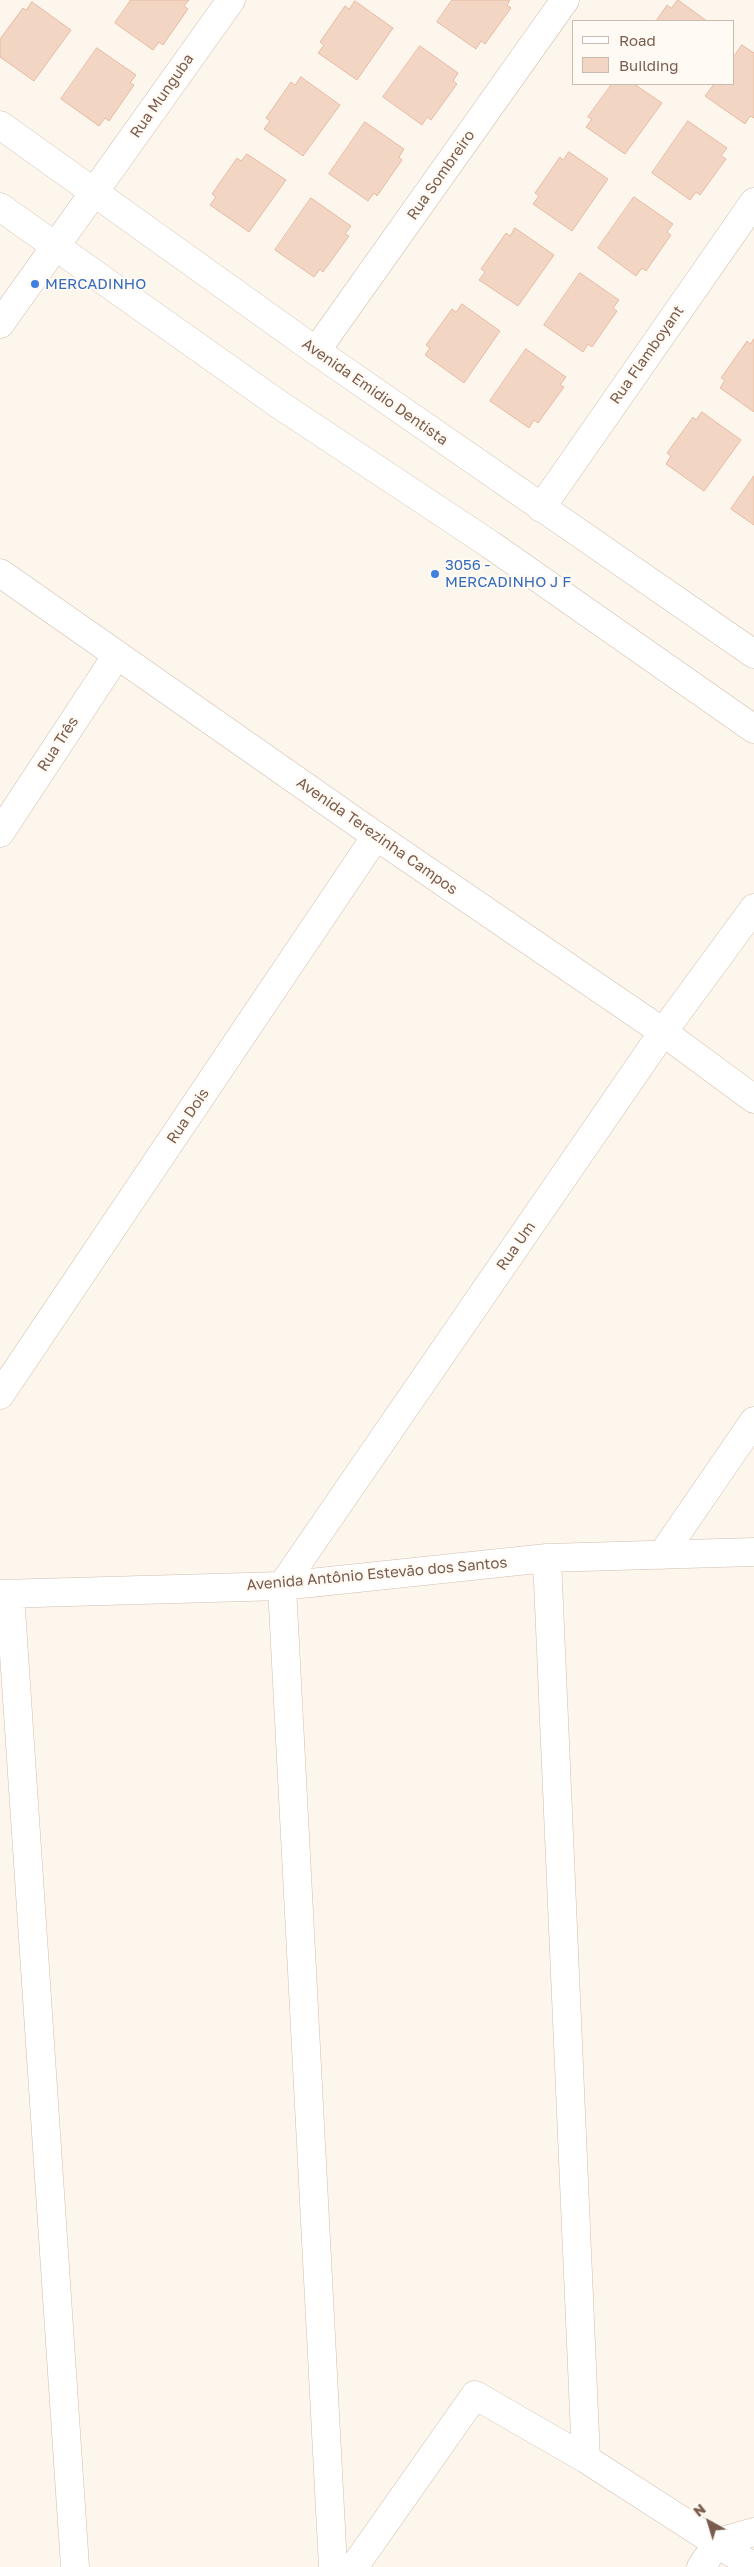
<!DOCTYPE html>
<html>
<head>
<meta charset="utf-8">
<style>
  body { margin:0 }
  #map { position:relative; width:754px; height:2567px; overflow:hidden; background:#fdf6ec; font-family:"Golos Text",sans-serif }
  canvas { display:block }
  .legend { position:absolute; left:572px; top:20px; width:162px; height:65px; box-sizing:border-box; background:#fffaf3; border:1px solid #cabbb1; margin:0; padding:6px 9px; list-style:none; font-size:15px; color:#7a5c4d }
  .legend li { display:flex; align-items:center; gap:10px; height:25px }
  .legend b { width:25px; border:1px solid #cabbb1 }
  .north { position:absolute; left:684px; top:2497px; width:50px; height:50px; -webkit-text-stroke:4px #fffaf3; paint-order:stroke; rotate:321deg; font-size:14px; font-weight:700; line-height:20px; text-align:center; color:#7a5c4d }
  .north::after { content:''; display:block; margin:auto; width:18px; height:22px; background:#7a5c4d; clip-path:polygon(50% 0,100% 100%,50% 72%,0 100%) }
</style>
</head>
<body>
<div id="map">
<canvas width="754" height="2567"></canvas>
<ul class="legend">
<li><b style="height:6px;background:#fff"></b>Road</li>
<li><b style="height:14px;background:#f3d5c3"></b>Building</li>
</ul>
<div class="north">N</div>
</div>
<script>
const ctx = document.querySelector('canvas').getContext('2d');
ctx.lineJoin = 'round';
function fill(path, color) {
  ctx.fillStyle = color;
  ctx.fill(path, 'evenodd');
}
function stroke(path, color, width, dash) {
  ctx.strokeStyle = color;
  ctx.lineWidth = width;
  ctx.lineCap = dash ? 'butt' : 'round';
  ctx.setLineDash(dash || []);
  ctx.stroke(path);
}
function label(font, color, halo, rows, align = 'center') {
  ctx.font = font + ' "Golos Text",sans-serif';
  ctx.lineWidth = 4.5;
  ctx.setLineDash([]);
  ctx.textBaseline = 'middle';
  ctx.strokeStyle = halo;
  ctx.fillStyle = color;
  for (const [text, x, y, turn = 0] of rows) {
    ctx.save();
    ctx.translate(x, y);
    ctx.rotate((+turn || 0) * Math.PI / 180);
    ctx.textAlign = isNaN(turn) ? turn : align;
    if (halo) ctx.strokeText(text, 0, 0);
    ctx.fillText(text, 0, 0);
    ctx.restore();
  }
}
const building = new Path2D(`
  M131,0H189L184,6L188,9L163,45L159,42L153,50L115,23Z
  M452,0H510L507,5L511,8L485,44L481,41L476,49L437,22Z
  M678,0L707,21H656L667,5L671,8Z
  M355,1L393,28L357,80L318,53L324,45L320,42L345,6L349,9Z
  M32,2L71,30L34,81L0,57V39L23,8L26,10Z
  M742,45L754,53V118L750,116L745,124L705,96L714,84H733V58Z
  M420,46L458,73L453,81L457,84L431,120L427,117L422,125L383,97Z
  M97,48L136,75L130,83L134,85L109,121L105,118L99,126L61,99Z
  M301,77L340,105L303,156L264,129L270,121L266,118L291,82L295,85Z
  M612,84H634L662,103L625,154L586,127L592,119L588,117Z
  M688,121L727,148L721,156L726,159L700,195L696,192L690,200L652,173Z
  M365,122L404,149L399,157L402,160L377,196L374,193L368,201L329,174Z
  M569,152L608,179L572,231L533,204L539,196L535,193L560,157L563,160Z
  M247,154L286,180L249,232L210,205L216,197L212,194L237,158L241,161Z
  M634,197L673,224L667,232L671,235L646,271L642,268L636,276L598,248Z
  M311,198L351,226L345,234L349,236L323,272L320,269L314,277L275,250Z
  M515,228L554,255L518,306L479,280L485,272L481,269L506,233L510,236Z
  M580,273L619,300L613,308L617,311L592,347L588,344L583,352L544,325Z
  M462,304L500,331L464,383L425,355L430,348L426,345L452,309L456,312Z
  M754,339V412L720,388L725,380L721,378L747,341L750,344Z
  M526,349L566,377L560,385L564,387L538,423L534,420L529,428L490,401Z
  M702,412L741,440L704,491L666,464L671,456L667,453L693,417L696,420Z
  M754,476V525L731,509Z`);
fill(building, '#f3d5c3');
stroke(building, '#e6bba3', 1);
const minor = new Path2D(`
  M0,125L316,351L754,654
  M0,207L277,403L491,545L754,729
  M0,324L231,0
  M316,351L565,0
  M541,508L754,202
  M0,833L117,655
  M0,1395L376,836
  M662,1555L754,1421
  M547,1558L586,2459
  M0,1594L282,1586L547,1558L754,1552
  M10,1594L75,2567
  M333,2567L282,1586L663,1032L754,908
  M354,2567L475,2395L586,2459L754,2567
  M701,2567L718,2542L754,2532`);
const tertiary = new Path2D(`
  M0,573L376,836L663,1032L754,1099`);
stroke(minor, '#d1beb0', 29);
stroke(tertiary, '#d1beb0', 29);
stroke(minor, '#fff', 28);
stroke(tertiary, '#fff', 28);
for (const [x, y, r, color] of [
  [35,284,5,"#3f7fe0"],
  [435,574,5,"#3f7fe0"]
]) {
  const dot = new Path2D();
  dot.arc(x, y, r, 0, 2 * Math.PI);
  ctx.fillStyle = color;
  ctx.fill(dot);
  stroke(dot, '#fffaf3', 2);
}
label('15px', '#7a5c4d', '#fffaf3', [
  ["Rua Munguba",162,96,-55],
  ["Rua Sombreiro",441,175,-55],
  ["Rua Flamboyant",647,355,-55],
  ["Avenida Emidio Dentista",375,392,35],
  ["Rua Três",58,744,-57],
  ["Avenida Terezinha Campos",377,836,35],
  ["Rua Dois",188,1116,-56],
  ["Rua Um",516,1246,-55],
  ["Avenida Antônio Estevão dos Santos",377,1574,-5]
]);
label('15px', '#366cbe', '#fffaf3', [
  ["MERCADINHO",45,284],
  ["3056 -",445,565],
  ["MERCADINHO J F",445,582]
], 'left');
</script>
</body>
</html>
